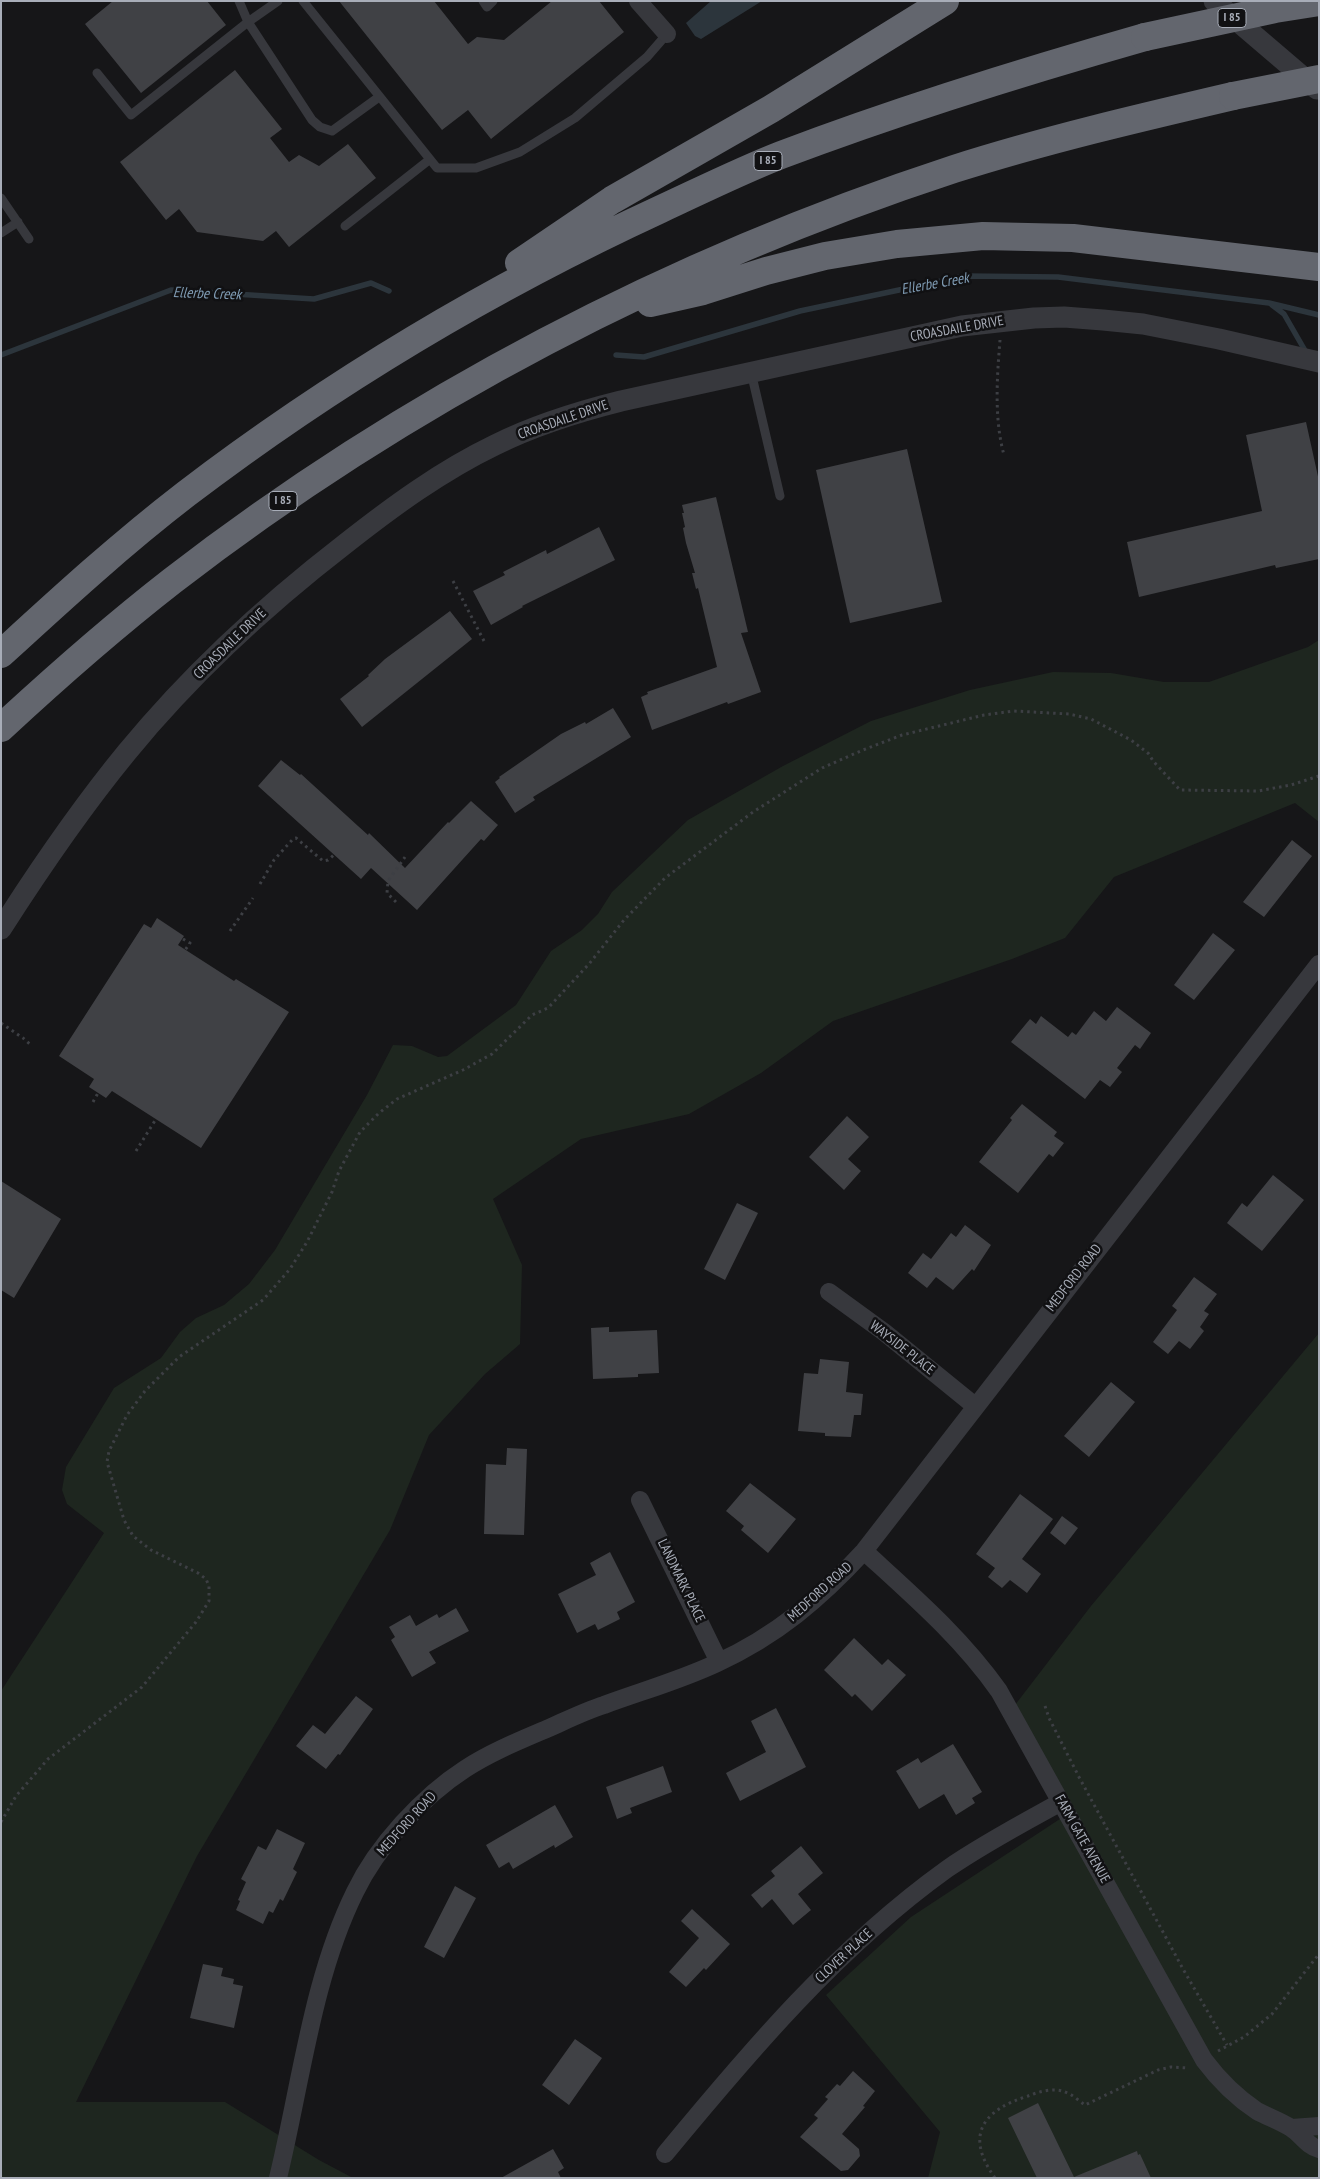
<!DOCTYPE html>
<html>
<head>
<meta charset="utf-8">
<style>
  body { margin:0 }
  #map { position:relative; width:1320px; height:2179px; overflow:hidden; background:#161618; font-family:"PT Sans Narrow",sans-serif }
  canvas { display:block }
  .frame { position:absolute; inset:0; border:2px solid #a8adb8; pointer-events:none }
</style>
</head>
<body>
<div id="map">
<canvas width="1320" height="2179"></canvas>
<div class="frame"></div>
</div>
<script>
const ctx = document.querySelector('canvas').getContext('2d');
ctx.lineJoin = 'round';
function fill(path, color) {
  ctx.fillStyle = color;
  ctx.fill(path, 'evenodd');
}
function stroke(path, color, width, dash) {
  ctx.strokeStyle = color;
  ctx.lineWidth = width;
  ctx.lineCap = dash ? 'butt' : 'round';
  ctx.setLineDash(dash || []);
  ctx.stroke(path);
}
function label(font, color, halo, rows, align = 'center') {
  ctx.font = font + ' "PT Sans Narrow",sans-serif';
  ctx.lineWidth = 5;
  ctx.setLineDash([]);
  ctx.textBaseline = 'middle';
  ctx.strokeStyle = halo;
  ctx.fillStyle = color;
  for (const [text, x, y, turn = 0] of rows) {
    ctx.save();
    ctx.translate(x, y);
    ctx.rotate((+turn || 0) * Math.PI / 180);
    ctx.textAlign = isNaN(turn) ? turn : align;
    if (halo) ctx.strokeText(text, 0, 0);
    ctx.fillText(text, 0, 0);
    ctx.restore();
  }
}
fill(new Path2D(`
  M1319,640V822L1295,803L1114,877L1065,938L1012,959L833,1021L761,1073L689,1114L581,1139L493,1199L522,1265L520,1344L485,1374L429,1435L390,1530L197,1856L76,2102H225L319,2160L353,2178H1V1691L104,1533L67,1504L62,1490L66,1467L114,1388L161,1358L180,1332L196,1318L224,1305L249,1284L275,1250L367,1095L393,1045L412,1046L438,1057L447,1056L516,1005L551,951L582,930L598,914L612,892L688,820L783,766L871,721L970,690L1053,672L1111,673L1164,682H1209L1308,647Z
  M1319,1333V2178H928L940,2132L826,1995L911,1917L1072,1811L1015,1705L1091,1606Z`), '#1e261f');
fill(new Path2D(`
  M711,1H762L701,39L695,36L686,23Z`), '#2c353c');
stroke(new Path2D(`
  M1272,305L1284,314L1307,354
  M1,355L171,290L314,299L371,283L389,291
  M616,355L644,357L800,311L965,276L1058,277L1269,303L1319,315`), '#2c353c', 5.5);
fill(new Path2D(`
  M113,1H207L226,25L141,93L85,24Z
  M339,1H434L468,44L477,37L504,40L552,1H599L624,32L491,139L468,110L442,130Z
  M235,70L282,129L270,138L289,162L299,155L319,166L348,144L376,178L289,247L276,231L263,241L197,232L179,209L166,220L120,162Z
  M1306,422L1319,481V559L1276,568L1275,565L1139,597L1127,542L1262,511L1246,435Z
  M907,449L942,602L850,623L816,470Z
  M716,497L748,632L741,633L761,692L728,704L727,702L652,730L641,697L648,694L647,692L717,667L698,588L696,589L692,573H695L686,543L683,528L685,527L682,513H684L682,505Z
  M599,527L615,560L522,606L523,607L491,625L473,591L505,575L503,572L546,550L547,554Z
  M450,611L472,639L362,727L340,699L369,676L368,675L385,659Z
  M613,708L631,737L533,797L535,800L515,813L495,782L500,778L499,777L561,734L585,722L586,724Z
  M281,760L300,775L301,774L358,826L368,835L369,833L405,868L448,822L449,823L471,801L498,825L484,841L481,839L417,910L371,868L361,879L258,786Z
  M1292,840L1312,856L1264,917L1243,902Z
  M157,918L184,936L178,945L234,981L236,979L289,1012L201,1148L112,1091L106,1098L89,1087L94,1079L59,1056L144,924L151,928Z
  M1213,933L1235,950L1194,1000L1174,985Z
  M1117,1007L1151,1033L1140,1049L1135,1045L1117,1068L1122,1072L1110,1087L1100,1080L1085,1099L1011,1042L1030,1019L1036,1024L1041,1016L1068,1037L1072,1032L1076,1035L1094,1011L1106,1021Z
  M1022,1104L1057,1132L1054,1136L1064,1143L1053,1157L1049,1154L1018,1193L979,1162L1012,1120L1010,1118Z
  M847,1116L869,1137L848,1159L861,1171L844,1190L809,1157Z
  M1273,1175L1304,1200L1262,1251L1227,1223L1242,1203L1247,1207Z
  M1,1181L61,1219L14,1298L1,1290Z
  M737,1203L758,1213L725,1280L704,1269Z
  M965,1225L991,1245L974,1271L972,1269L953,1290L936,1277L927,1288L908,1273L923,1253L931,1259L951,1233L956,1237Z
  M1194,1277L1217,1294L1204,1311L1209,1314L1200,1327L1204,1331L1190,1349L1179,1341L1168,1354L1153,1342L1177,1310L1172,1306Z
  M609,1327V1332L657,1330L659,1373L638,1374V1377L593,1379L591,1328Z
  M820,1359L849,1362L846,1392L863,1394L861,1415H854L851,1437L825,1436V1433L798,1431L804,1373L818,1374Z
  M1111,1382L1135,1402L1089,1457L1064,1436Z
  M507,1448L527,1449L524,1535L484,1534L486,1464L506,1465Z
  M750,1483L796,1519L768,1553L741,1530L744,1526L726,1511Z
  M1020,1494L1053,1519L1022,1559L1041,1574L1027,1593L1010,1580L1002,1588L988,1577L995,1568L976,1554Z
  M1062,1516L1078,1528L1065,1545L1050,1533Z
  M610,1552L635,1602L617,1612L620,1619L598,1630L595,1624L577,1633L558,1594L596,1575L590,1563Z
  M456,1608L469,1631L429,1652L436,1663L412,1677L391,1640L395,1637L389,1627L410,1615L416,1626L437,1614L439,1618Z
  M854,1638L882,1665L888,1659L906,1675L872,1711L855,1694L852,1697L824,1670Z
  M356,1696L373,1709L340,1755L338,1754L326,1769L296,1746L313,1725L325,1734Z
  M776,1708L806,1767L740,1801L726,1773L766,1752L751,1721Z
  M953,1744L982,1792L972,1798L975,1803L956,1815L944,1794L919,1809L896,1771L918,1758L921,1763Z
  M663,1766L672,1792L630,1808L632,1813L617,1819L606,1787Z
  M555,1805L573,1837L555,1848L554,1845L513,1869L509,1862L499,1868L486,1845Z
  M277,1829L305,1843L293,1869L297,1872L283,1901L280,1899L273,1913L269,1911L263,1924L236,1910L240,1901L238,1900L246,1882L241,1879L258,1846L266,1850Z
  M801,1846L823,1873L798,1894L811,1910L793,1925L772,1899L762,1908L751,1895L775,1876L771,1871Z
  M455,1886L476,1898L444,1958L424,1947Z
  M692,1909L730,1944L706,1970L704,1968L686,1987L669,1972L699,1938L681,1921Z
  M203,1964L223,1968L221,1976L234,1979L233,1984L243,1986L234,2028L190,2018Z
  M575,2039L602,2058L569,2105L542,2085Z
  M853,2071L875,2091L863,2106L865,2107L842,2134L859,2149L860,2156L848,2170L841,2171L800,2137L818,2118L814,2115L828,2099L825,2097L837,2084L840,2086Z
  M1038,2103L1074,2177L1137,2151L1138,2155L1140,2154L1151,2178H1037L1008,2118Z
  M553,2149L564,2168L558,2172L561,2178H501Z`), '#404145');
stroke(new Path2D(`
  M1000,340C997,377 994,419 1004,455
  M453,581L484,641
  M260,884L274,860L293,839L296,838L323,861L328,860L335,854
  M396,902L387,893L388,881L405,857
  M230,931L253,898
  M183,939L190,943L185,950
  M1,1023L23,1038L32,1046
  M93,1102L98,1093
  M136,1151L156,1119
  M1045,1706L1049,1718L1079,1777L1183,1969L1227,2045
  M1,1822L16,1796L48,1759L142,1687L196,1622L209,1601V1586L206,1579L198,1573L151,1550L133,1536L124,1520L107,1462L109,1451L127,1415L145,1391L179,1357L263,1300L290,1269L307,1242L332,1192L339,1171L360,1132L379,1113L397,1099L463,1070L492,1054L532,1015L548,1008L589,964L624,920L665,878L753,812L822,768L863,750L902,735L984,715L1014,711L1069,714L1091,719L1131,740L1149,754L1153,761L1180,790L1258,791L1291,785L1319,776
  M1218,2051L1244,2037L1272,2014L1319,1954
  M995,2178C964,2135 983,2110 1028,2096C1038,2092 1054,2087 1065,2092C1072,2094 1079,2101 1085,2105L1158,2070L1171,2067L1189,2068`), '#3d3f44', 3, [2.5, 4]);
stroke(new Path2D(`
  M239,1L248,22L278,1
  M303,1L437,168H476L520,152L575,118L647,57L667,34
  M483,1L487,7L493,1
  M97,73L131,115L248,22L312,120L320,127L332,131L379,97
  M1,198L29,239
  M345,226L429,160
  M1,233L18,222
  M751,372L780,496`), '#37383d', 9);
stroke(new Path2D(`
  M638,1L667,34
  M829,1292L884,1332L975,1406
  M640,1500L719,1662
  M864,1551C912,1595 961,1637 999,1691L1204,2060C1219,2080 1236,2097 1257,2111C1268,2117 1280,2121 1291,2128C1301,2134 1307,2146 1319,2149
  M1292,2128L1319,2126
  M665,2154C750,2051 837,1948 947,1869C983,1844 1023,1823 1061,1802
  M278,2178C301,2084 312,1979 355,1892C377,1846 423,1796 465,1769C491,1752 521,1740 549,1728C567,1720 585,1711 604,1705C642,1691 681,1680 717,1663C776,1636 820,1599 864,1551L1319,964`), '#37383d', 18);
stroke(new Path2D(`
  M1214,1L1317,89
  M1,929C40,868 81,808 127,752C191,674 266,605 345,544C392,507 441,471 495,445C535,425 577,412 621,401L962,326L1034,318L1064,317L1103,320L1143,324L1219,339L1319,362`), '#37383d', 21);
stroke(new Path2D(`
  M519,263L612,200L771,109L945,1
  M650,303L703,291L766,271L825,256L897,244L983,236L1073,238L1319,267
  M1,654C61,599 121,544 186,494C333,382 492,287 661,209C700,191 740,171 781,155C900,110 1022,72 1145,37
  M1,728C56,677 113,627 172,581C406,400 673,261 954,169C1045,140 1139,118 1233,96`), '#63666e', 28);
stroke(new Path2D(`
  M1145,37L1275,9L1319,2
  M1233,96L1319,79`), '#63666e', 28);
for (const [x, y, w] of [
  [1232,18,28],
  [768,161,28],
  [283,501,28]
]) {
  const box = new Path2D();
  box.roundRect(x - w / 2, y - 9.5, w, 19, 4);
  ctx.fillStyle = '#111113';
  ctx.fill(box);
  stroke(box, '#a8adb8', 1);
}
label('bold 12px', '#a8adb8', null, [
  ["I 85",1232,18],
  ["I 85",768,161],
  ["I 85",283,501]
]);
label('14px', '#a8adb8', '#111113', [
  ["CROASDAILE DRIVE",957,329,-10],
  ["CROASDAILE DRIVE",563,420,-19],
  ["CROASDAILE DRIVE",230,644,-44],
  ["MEDFORD ROAD",1074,1278,-52],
  ["WAYSIDE PLACE",902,1348,38],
  ["LANDMARK PLACE",681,1581,64],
  ["MEDFORD ROAD",820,1592,-42],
  ["MEDFORD ROAD",407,1824,-48],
  ["FARM GATE AVENUE",1082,1839,61],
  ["CLOVER PLACE",844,1956,-43]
]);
label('italic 15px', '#7f9bb3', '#111113', [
  ["Ellerbe Creek",935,284,-10],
  ["Ellerbe Creek",207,294,2]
]);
</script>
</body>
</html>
